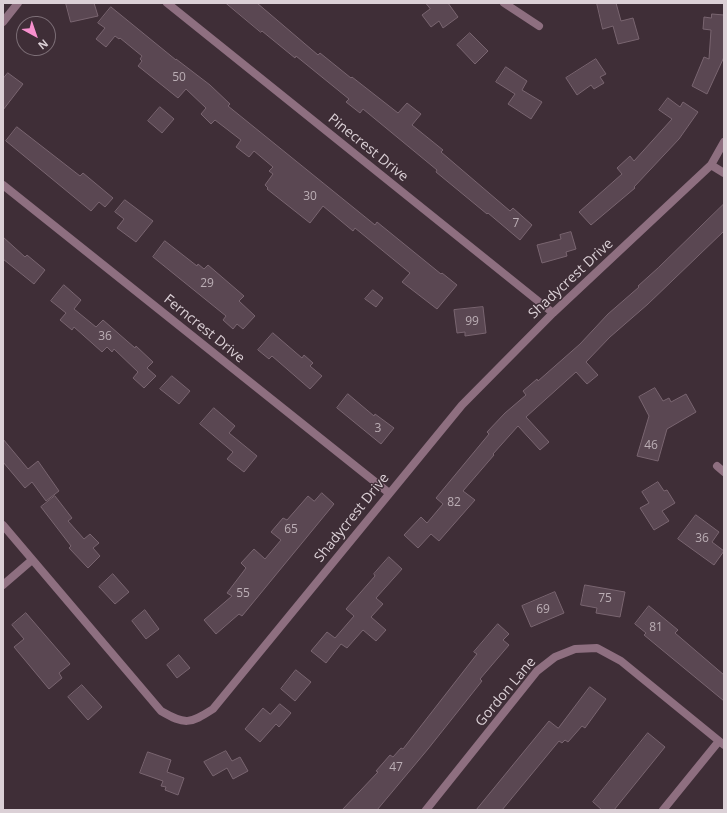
<!DOCTYPE html>
<html>
<head>
<meta charset="utf-8">
<style>
  body { margin:0 }
  #map { position:relative; width:727px; height:813px; overflow:hidden; background:#3f2e37; font-family:"Open Sans",sans-serif }
  canvas { display:block }
  .frame { position:absolute; inset:0; border:4px solid #dbd0d6; pointer-events:none }
  .north { position:absolute; left:16px; top:16px; width:40px; height:40px; box-sizing:border-box; background:#3f2e37; border:1px solid #7d6f77; border-radius:50%; rotate:140deg; font-size:11px; font-weight:700; line-height:16px; text-align:center; color:#dbd0d6 }
  .north::after { content:''; display:block; margin:auto; width:14px; height:18px; background:#f790ce; clip-path:polygon(50% 0,100% 100%,50% 72%,0 100%) }
</style>
</head>
<body>
<div id="map">
<canvas width="727" height="813"></canvas>
<div class="frame"></div>
<div class="north">N</div>
</div>
<script>
const ctx = document.querySelector('canvas').getContext('2d');
ctx.lineJoin = 'round';
function fill(path, color) {
  ctx.fillStyle = color;
  ctx.fill(path, 'evenodd');
}
function stroke(path, color, width, dash) {
  ctx.strokeStyle = color;
  ctx.lineWidth = width;
  ctx.lineCap = dash ? 'butt' : 'round';
  ctx.setLineDash(dash || []);
  ctx.stroke(path);
}
function label(font, color, halo, rows, align = 'center') {
  ctx.font = font + ' "Open Sans",sans-serif';
  ctx.lineWidth = 3;
  ctx.setLineDash([]);
  ctx.textBaseline = 'middle';
  ctx.strokeStyle = halo;
  ctx.fillStyle = color;
  for (const [text, x, y, turn = 0] of rows) {
    ctx.save();
    ctx.translate(x, y);
    ctx.rotate((+turn || 0) * Math.PI / 180);
    ctx.textAlign = isNaN(turn) ? turn : align;
    if (halo) ctx.strokeText(text, 0, 0);
    ctx.fillText(text, 0, 0);
    ctx.restore();
  }
}
const building = new Path2D(`
  M66,3H94L98,16L71,22Z
  M226,3H257L318,55L320,53L351,78L352,77L398,113L407,103L421,114L412,125L443,150L441,152L510,211L513,208L532,225L520,240L488,213L487,214L436,172L437,170L363,109L360,113L346,102L349,99L296,56L295,58L262,31L261,32Z
  M426,3H448L458,17L443,28L439,21L431,27L422,15L430,9Z
  M597,3H616L621,21L633,18L639,39L618,44L613,26L603,29Z
  M111,7L176,60V59L210,85L230,104L228,106L375,225L377,222L441,274L442,273L457,285L437,309L402,282L410,273L355,228L353,231L323,206L310,223L267,189L268,188L265,185L273,174L269,171L273,167L254,151L249,157L236,147L241,140L215,120L211,124L201,114L206,108L186,89L178,98L138,66L142,61L140,59L142,56L120,38L119,39L115,36L106,47L96,39L105,28L98,23Z
  M712,14L724,15V57L707,94L692,86L704,57L709,59L711,30L703,29L704,17L711,18Z
  M470,33L488,51L475,64L457,45Z
  M596,59L606,74L600,77L604,83L594,89L591,85L577,95L566,78Z
  M506,67L527,81L522,90L542,102L531,119L508,104L515,94L496,82Z
  M8,73L23,84L3,110V79Z
  M668,98L680,107L683,102L698,112L679,139L634,187L635,188L591,225L579,212L622,174L617,168L630,156L634,161L672,119L659,110Z
  M160,107L174,119L162,133L148,121Z
  M17,127L80,176L83,173L113,198L105,207L99,202L91,211L6,141Z
  M125,200L153,221L136,242L117,228L124,219L115,212Z
  M724,204V231L648,304L610,337L586,362L598,375L587,384L576,372L526,417L549,442L540,450L518,426L493,454L494,455L463,491L475,500L439,541L431,534L418,548L404,535L421,517L427,523L443,504L436,498L489,434L487,432L505,413L526,395L523,391L537,379L538,381L580,344L608,314L639,287L638,286L658,268Z
  M571,232L576,249L566,252L567,256L542,263L537,245L561,239L560,235Z
  M3,237L25,257L27,255L45,270L34,284L3,259Z
  M165,241L197,266L198,264L204,269L208,265L244,296L239,301L255,316L243,329L237,324L233,329L223,320L226,316L153,257Z
  M64,285L81,300L74,309L96,327L103,320L135,348L136,346L153,362L147,368L156,376L144,388L133,378L138,372L114,349L112,352L107,347L102,352L74,327L72,330L60,320L66,313L51,301Z
  M373,290L383,298L376,307L365,299Z
  M483,307L486,333L465,336V332L457,333L454,310Z
  M273,333L302,358L304,355L313,363L310,366L322,376L310,389L272,356L269,359L258,350Z
  M172,376L190,391L179,404L160,389Z
  M655,388L663,401L669,398L671,402L686,394L696,412L667,429L658,461L637,456L649,416L639,397Z
  M348,394L374,416L375,414L394,428L381,444L337,408Z
  M214,408L235,426L229,433L257,456L244,472L227,459L233,452L200,424Z
  M3,439L28,469L38,461L59,491L46,501L32,482L25,488L3,462Z
  M658,482L664,491L667,490L675,503L662,511L669,521L654,530L640,508L649,503L642,492Z
  M322,493L334,504L242,616L239,614L216,634L204,620L232,596L227,593L246,568L241,563L254,549L265,559L281,540L271,532L283,518L287,520L308,496L314,501Z
  M55,496L72,518L68,521L84,539L90,534L99,543L93,548L100,556L88,568L69,548L71,546L41,507Z
  M696,515L719,532L712,542L724,551L714,565L678,539Z
  M389,557L402,569L376,598L383,604L371,617L386,630L376,641L363,630L347,648L341,644L326,663L311,651L327,632L335,638L354,616L346,609L375,576L374,574Z
  M113,574L129,592L115,604L99,587Z
  M585,585L625,592L620,617L596,613L597,608L581,605Z
  M555,592L564,613L531,627L522,606Z
  M649,606L678,630L675,633L724,675V701L644,635L646,633L635,624Z
  M145,610L159,629L146,639L132,621Z
  M26,613L70,664L59,673L62,678L49,689L14,647L24,639L12,625Z
  M498,624L509,634L503,640L509,645L480,679L482,681L428,749L377,810H342L378,772L376,771L390,755L393,757L401,748L403,749L477,654L474,652Z
  M179,655L190,668L177,678L167,665Z
  M296,670L311,682L295,701L281,689Z
  M82,685L102,707L88,720L68,697Z
  M590,687L606,699L585,728L582,726L568,742L565,740L562,743L559,741L502,810H476L549,721L558,728Z
  M280,704L291,713L279,727L276,724L260,742L245,729L263,708L270,714Z
  M648,733L665,747L614,810H602L593,802Z
  M226,751L232,761L240,757L248,771L233,779L227,768L213,776L204,762Z
  M148,752L171,760L167,772L184,778L178,795L165,790L166,787L161,786L163,781L140,773Z`);
fill(building, '#5a4752');
stroke(building, '#796570', 1);
stroke(new Path2D(`
  M167,3L553,313
  M504,3L539,26
  M3,22L18,3
  M711,165L724,173
  M3,185L389,493
  M717,466L724,472
  M3,525L161,711C185,725 190,724 213,709L462,405L553,313L711,165L724,142
  M3,585L32,560
  M426,810L537,671L555,657L575,649L597,648L621,661L724,745
  M663,810L719,741`), '#8e6f80', 8);
label('12px', '#bbaeb5', null, [
  ["50",179,78],
  ["30",310,197],
  ["7",516,224],
  ["29",207,284],
  ["99",472,322],
  ["36",105,337],
  ["3",378,429],
  ["46",651,446],
  ["82",454,503],
  ["65",291,530],
  ["36",702,539],
  ["55",243,594],
  ["75",605,599],
  ["69",543,610],
  ["81",656,628],
  ["47",396,768]
]);
label('14px', '#dbd0d6', '#3f2e37', [
  ["Pinecrest Drive",368,148,39],
  ["Shadycrest Drive",571,279,-43],
  ["Ferncrest Drive",204,329,39],
  ["Shadycrest Drive",352,518,-51],
  ["Gordon Lane",506,692,-50]
]);
</script>
</body>
</html>
